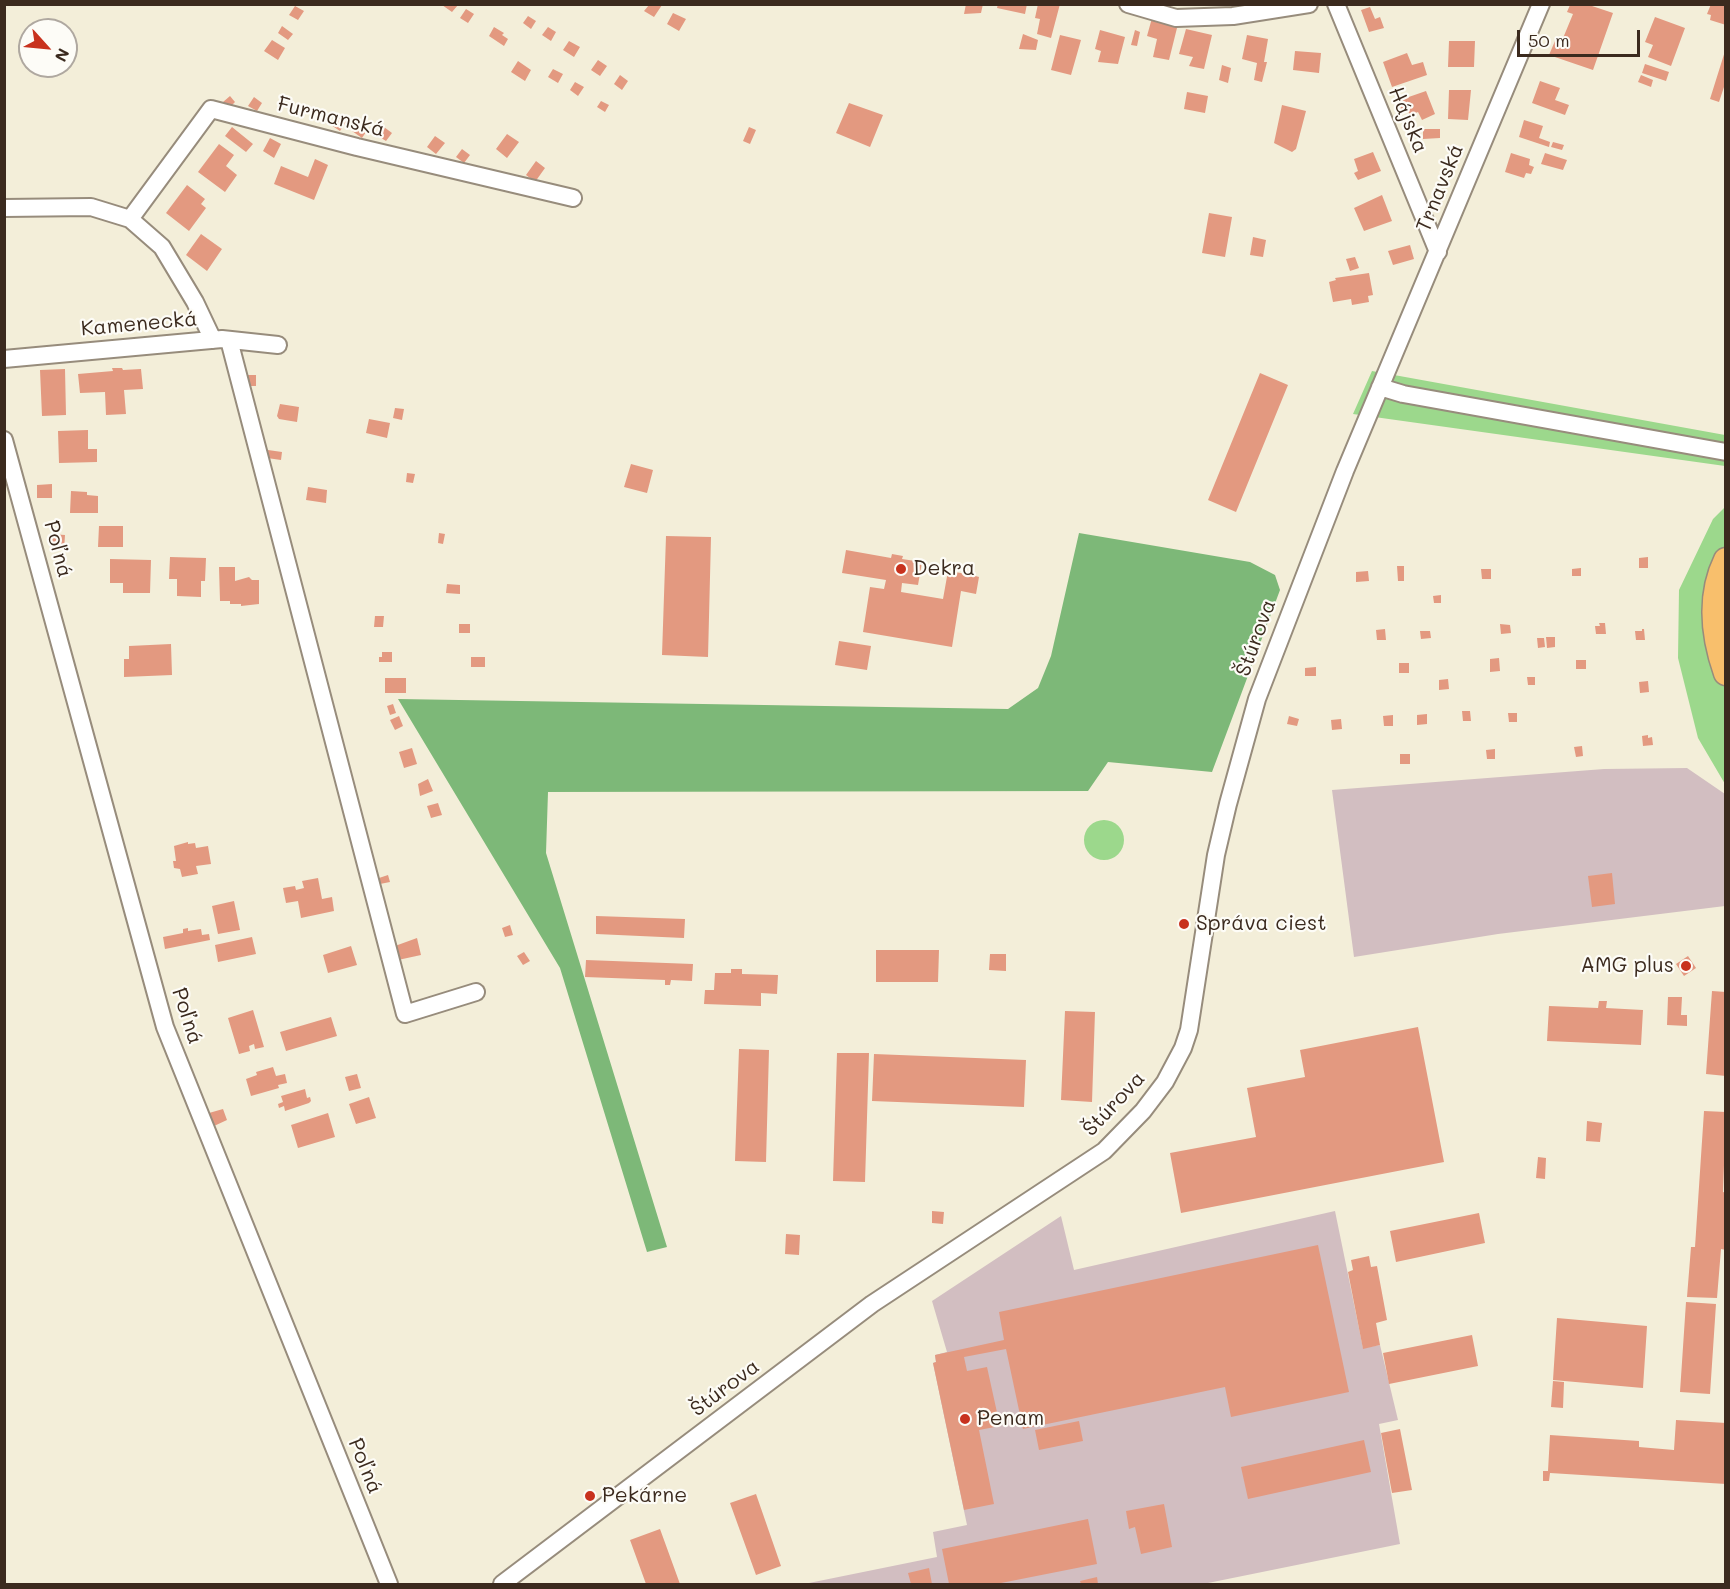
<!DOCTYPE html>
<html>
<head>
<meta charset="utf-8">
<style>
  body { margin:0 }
  #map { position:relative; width:1730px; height:1589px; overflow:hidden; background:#f3eed9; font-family:Mali,sans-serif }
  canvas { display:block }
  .frame { position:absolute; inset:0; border:6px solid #3b2a1e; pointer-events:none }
  .north { position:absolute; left:18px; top:18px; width:60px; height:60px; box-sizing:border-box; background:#fdfcf7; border:2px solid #afa8a0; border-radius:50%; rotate:117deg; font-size:16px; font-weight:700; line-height:24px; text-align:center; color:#3b2a1e }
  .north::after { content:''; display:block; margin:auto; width:21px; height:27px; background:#c8321e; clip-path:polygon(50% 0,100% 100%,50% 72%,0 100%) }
  .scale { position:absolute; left:1517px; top:30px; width:123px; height:27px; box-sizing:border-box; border:3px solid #3b2a1e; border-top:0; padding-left:8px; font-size:18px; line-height:21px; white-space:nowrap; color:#3b2a1e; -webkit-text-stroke:4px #fdfcf7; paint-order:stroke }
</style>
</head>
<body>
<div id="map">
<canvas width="1730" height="1589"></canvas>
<div class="frame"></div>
<div class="north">N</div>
<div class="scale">50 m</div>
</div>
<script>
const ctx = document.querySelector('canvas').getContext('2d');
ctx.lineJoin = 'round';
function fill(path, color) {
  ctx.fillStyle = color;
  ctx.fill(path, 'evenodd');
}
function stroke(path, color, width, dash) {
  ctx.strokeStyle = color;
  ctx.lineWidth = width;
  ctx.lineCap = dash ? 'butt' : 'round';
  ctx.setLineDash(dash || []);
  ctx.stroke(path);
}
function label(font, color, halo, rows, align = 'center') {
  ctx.font = font + ' Mali,sans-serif';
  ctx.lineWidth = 4.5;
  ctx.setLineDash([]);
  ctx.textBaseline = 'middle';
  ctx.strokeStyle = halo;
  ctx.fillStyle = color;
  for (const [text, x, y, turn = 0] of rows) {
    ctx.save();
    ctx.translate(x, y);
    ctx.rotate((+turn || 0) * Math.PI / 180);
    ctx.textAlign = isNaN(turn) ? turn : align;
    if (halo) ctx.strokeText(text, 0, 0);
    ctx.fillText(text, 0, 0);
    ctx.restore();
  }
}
fill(new Path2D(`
  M1687,768L1725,794V906L1498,934L1354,957L1332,790L1604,769Z
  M1335,1211L1363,1348L1380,1345L1398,1420L1379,1424L1400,1544L1203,1584H804L937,1557L933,1532L967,1525L933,1363L936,1362L935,1355L947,1352L932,1301L1061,1216L1074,1270Z`), '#d2bec1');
fill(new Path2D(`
  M1372,371L1725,435V466L1353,414Z
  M1725,507V784L1698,738L1678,658L1679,590L1713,519Z
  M1084 840a20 20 0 1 1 40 0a20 20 0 1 1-40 0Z`), '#9cd88c');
fill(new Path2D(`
  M1079,533L1250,562L1275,575L1280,590L1212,772L1108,762L1088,791L548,792L546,853L667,1247L647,1252L560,968L398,699L1008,709L1038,688L1051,656Z`), '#7db878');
fill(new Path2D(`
  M966,4H983L981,13L964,14Z
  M998,4H1027L1025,14L997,8Z
  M1038,4H1060L1051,38L1037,34L1040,19L1035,18Z
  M1711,4H1726V25L1710,20L1711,15L1707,14Z
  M442,5H458L452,12Z
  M649,5H662L654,17L644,11Z
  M1570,5H1589L1613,13L1593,70L1549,55L1555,41L1561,43L1573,14L1567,12Z
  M295,6L304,11L298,20L289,15Z
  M1370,7L1375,19L1380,17L1384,28L1369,32L1361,10Z
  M466,9L474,14L468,23L460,18Z
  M673,13L686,19L679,31L667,24Z
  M528,16L536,21L531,29L523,23Z
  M1655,17L1685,28L1671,66L1648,57L1653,45L1645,42Z
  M1152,18L1178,24L1169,60L1153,57L1157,39L1147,36Z
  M282,26L293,34L288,40L278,33Z
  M494,27L504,33L502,35L508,39L504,46L489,36Z
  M548,27L556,32L551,41L542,35Z
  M1186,29L1212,35L1204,69L1189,66L1193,57L1179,54Z
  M1100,30L1125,37L1118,64L1098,62L1101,51L1095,49Z
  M1135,30L1140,32L1137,46L1131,45Z
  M1023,34L1038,40L1036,50L1019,49Z
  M1060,35L1081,40L1071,75L1051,70Z
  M1247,35L1268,39L1264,62H1267L1262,82L1254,80L1257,63L1242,59Z
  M272,40L285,48L278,60L264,51Z
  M569,41L580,47L574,57L563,50Z
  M1449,41H1475L1474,67H1448Z
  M1726,48V81L1719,102L1710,99Z
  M1295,51L1321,53L1319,73L1293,70Z
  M1407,53L1412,65L1423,62L1427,75L1392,87L1383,62Z
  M598,60L607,66L600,76L591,70Z
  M518,61L531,70L525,81L511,72Z
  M1645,64L1669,72L1666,81L1642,73Z
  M1222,65L1231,68L1228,83L1219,80Z
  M553,69L563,74L558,83L548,77Z
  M620,75L628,81L622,90L614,84Z
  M1641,75L1653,80L1651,87L1638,82Z
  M1540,81L1560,88L1555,100L1569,105L1565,115L1532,103Z
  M575,82L584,87L578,96L570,90Z
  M1449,90H1471L1468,120L1448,119Z
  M1426,91L1435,114L1422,120L1418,112L1410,115L1408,111H1401L1400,100Z
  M1187,92L1208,96L1205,113L1184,109Z
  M230,96L235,102L229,108L223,102Z
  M254,97L262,103L257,111L248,106Z
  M601,101L609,105L605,112L597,107Z
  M849,103L883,115L870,147L836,133Z
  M1282,105L1306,111L1296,149L1292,152L1274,143Z
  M337,116L346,122L340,131L331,125Z
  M1524,120L1543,126L1539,138L1550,142L1549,147L1519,137Z
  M360,124L368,129L362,138L352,131L354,128L356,129Z
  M232,127L253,144L246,152L225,136Z
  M384,127L392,133L386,141L378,136Z
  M749,127L756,130L750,144L743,141Z
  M1423,129H1440V138L1423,139Z
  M507,134L519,142L507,158L496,149Z
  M435,136L445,143L436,154L427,147Z
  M270,138L281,144L274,158L263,151Z
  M1553,142L1564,145L1562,150L1551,147Z
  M219,144L234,155L226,166L237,175L225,192L198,172Z
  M462,149L470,155L464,163L456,157Z
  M1373,152L1381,171L1358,180L1354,173L1358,171L1354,159Z
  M1511,153L1530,159L1529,165L1534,167L1531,174L1526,173L1524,178L1505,172Z
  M1545,153L1567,160L1563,170L1541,164Z
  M315,159L328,165L314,200L274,184L281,166L308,177Z
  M536,161L545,168L535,182L526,175Z
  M187,185L205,199L201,204L206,208L189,231L166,213Z
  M1382,195L1392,221L1364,231L1354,208Z
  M1209,213L1232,217L1225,257L1202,253Z
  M201,234L222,249L207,271L186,255Z
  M1253,237L1266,240L1263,257L1250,255Z
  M1410,245L1414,259L1393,265L1388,251Z
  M1355,257L1359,268L1350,271L1346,259Z
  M1369,273L1373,295L1368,296L1369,302L1352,305L1351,299L1333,302L1329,282L1336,280L1335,278Z
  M112,368H122L123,370L141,369L143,389L124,390L126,414L106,415L105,392L80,393L78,374L113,371Z
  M65,369L66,415L42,416L40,370Z
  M1260,373L1288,385L1236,512L1208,500Z
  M247,375H256V386H247Z
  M280,404L299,407L297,422L279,419L277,416Z
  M395,408L404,409L402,420L393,418Z
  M369,419L390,423L387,438L366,433Z
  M88,430V449H97V462L59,463L58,431Z
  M268,450L282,452L281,460L267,458Z
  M631,464L653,470L647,493L624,487Z
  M407,473L415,474L413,483L406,482Z
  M52,484V498H37V485Z
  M308,487L327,490L326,503L306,500Z
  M71,491L87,492V495L98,496V513H70Z
  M99,526H123V547H98Z
  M439,533L445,534L443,544L438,543Z
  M51,534L65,535L64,550L50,549Z
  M666,536L711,537L708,657L662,655Z
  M846,550L891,558L892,554L903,556L902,559L922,562L918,585L902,583L901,592L943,599L948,571L967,574L968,572L972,573V575L979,577L976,594L961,591L952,647L863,632L870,587L884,589L886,580L842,573Z
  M170,557L206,558L205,581H201V597L177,596V579H169Z
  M1648,557V568H1639V558Z
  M110,559L151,560L150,593H123V583H110Z
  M1397,566H1404V581H1398Z
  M219,567H235V581L249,577L252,580H259V604L241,606V604H230V601H220Z
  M1581,568V576H1572V569Z
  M1481,569H1491V579H1482Z
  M1368,571L1369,581L1356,582V572Z
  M447,584L460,585V594L446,593Z
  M1441,595V603H1434L1433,596Z
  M375,616H384L383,627H374Z
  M1599,623H1605L1606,634H1596L1595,626H1600Z
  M459,624H470V633H459Z
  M1500,624L1510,625L1511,633L1501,634Z
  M1385,629L1386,640H1377L1376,630Z
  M1642,629H1644L1645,640H1636L1635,631H1642Z
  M1420,631H1430L1431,638L1421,639Z
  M1546,637H1555V647L1547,648Z
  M1537,638H1544L1545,647L1538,648Z
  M839,641L871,646L867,670L835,665Z
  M171,644L172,675L124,677V659H129V646Z
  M382,652H392V662H379V657H382Z
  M471,657H485V667H471Z
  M1499,658L1500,671L1490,672V659Z
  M1576,660H1586V669H1576Z
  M1399,663H1409V673H1399Z
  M1316,667V676H1305V668Z
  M1527,677H1535V685H1528Z
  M385,678H406V693H385Z
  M1448,679L1449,689L1439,690V680Z
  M1648,681L1649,692L1640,693L1639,682Z
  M393,704L396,713L390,715L387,706Z
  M1462,711H1470L1471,721H1463Z
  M1508,713H1517V722H1509Z
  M1427,714V724L1417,725V715Z
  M1393,715V726H1384L1383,716Z
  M399,716L403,726L395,730L390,720Z
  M1289,716L1299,719L1297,726L1287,724Z
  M1341,719L1342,729L1332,730L1331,720Z
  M1648,735V738L1652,737L1653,745L1643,746L1642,736Z
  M1582,746L1583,756L1576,757L1574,747Z
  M412,748L417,764L404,768L399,752Z
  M1495,749V759H1487L1486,750Z
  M1400,754H1410V764H1400Z
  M428,779L433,791L420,796L418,784Z
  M438,803L442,815L431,818L427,806Z
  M188,842V844L195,843L196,848L208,846L211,864L196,866L198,874L182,877L180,869L174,868L173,861H176L174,846Z
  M1612,873L1615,904L1592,907L1588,876Z
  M388,875L390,882L380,884L379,878Z
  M318,878L322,899L332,897L334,911L301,918L298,901L286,903L283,888L295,886L296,890L304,888L302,881Z
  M234,901L240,930L218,934L212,906Z
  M596,916L685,919L684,938L596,934Z
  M510,925L513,935L505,937L502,928Z
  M188,928V931L201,929L202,935L209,934L210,940L165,949L163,937L183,933V929Z
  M252,937L256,954L218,962L215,945Z
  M417,938L421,955L398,960L395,946Z
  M351,946L357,965L328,973L323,955Z
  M876,950H939L938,982H876Z
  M524,952L530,961L523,965L517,956Z
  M990,954H1006V971L989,970Z
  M1688,956L1696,968L1684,976L1676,964Z
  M586,960L693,964L692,981L671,980L670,985H665V980L585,977Z
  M731,969H742V974L778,975L777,994L761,993V1006L704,1004L705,990H714L715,973H731Z
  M1712,991L1726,992V1076L1706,1074Z
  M1668,997H1682L1681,1015H1687V1026L1667,1025Z
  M1599,1001H1607L1606,1008L1643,1010L1641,1045L1547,1041L1549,1006L1598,1008Z
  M253,1010L264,1047L255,1049L254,1044L249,1046L250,1051L239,1054L228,1018Z
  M1065,1011L1095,1012L1092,1102L1061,1100Z
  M331,1017L337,1036L286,1051L280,1032Z
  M1418,1027L1444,1162L1181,1213L1170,1153L1256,1137L1247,1088L1305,1077L1300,1050Z
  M739,1049L769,1050L766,1162L735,1161Z
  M837,1053H869L865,1182L833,1181Z
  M874,1054L1026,1060L1024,1107L872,1101Z
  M273,1067L276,1076L285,1074L287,1083L278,1085L279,1088L251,1096L246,1079L257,1075L256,1072Z
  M357,1074L361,1088L349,1091L345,1077Z
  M305,1089L307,1098L310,1097L311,1101L309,1103L285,1111L284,1106L279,1108L278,1104L283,1102L281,1096Z
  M369,1097L376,1118L356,1124L349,1104Z
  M223,1109L227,1120L214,1126L209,1113Z
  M1704,1111L1726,1112L1723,1192L1726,1193V1250L1721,1249L1717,1298L1687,1297L1691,1247H1695Z
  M328,1113L335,1137L298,1148L291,1125Z
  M1587,1121L1602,1123L1600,1142L1586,1141Z
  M1538,1157L1546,1158L1545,1179L1536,1178Z
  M932,1211L944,1212L943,1224L932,1223Z
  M1479,1213L1485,1243L1396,1262L1390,1231Z
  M786,1234L800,1235L799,1255L785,1254Z
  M1318,1245L1349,1392L1231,1417L1225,1387L1023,1429L1006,1349L964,1357L967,1371L987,1367L1000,1426L979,1430L994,1504L964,1510L933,1363L936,1362L935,1355L1004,1340L999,1312Z
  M1369,1256L1371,1267L1377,1266L1387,1320L1376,1323L1380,1345L1363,1349L1348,1272L1353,1270L1351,1260Z
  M1686,1302L1716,1304L1710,1394L1680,1392Z
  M1557,1318L1647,1326L1643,1388L1553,1380Z
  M1472,1335L1478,1366L1389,1384L1383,1353Z
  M1553,1381L1564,1382L1563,1408L1551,1407Z
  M1676,1420L1726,1423V1484L1550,1473L1549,1481H1543V1471H1548L1550,1435L1639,1441V1447L1674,1450Z
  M1079,1421L1083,1441L1039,1450L1035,1430Z
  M1400,1429L1412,1490L1392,1493L1381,1433Z
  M1364,1440L1371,1472L1248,1499L1241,1467Z
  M756,1494L781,1566L756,1575L730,1503Z
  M1164,1504L1172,1547L1141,1554L1135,1527L1129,1529L1126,1511Z
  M1088,1519L1097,1564L996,1584H949L942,1549Z
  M660,1529L680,1584H646L630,1540Z
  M929,1568L932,1584H911L908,1573Z
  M1097,1577L1098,1584H1081L1080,1581Z`), '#e39980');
const minor = new Path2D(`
  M1128,4L1176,18L1233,16L1309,4
  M1336,4L1438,252
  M4,208L91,207L130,219L162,247L195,302L213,340
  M130,219L211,109L357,147L573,198
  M229,340L405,1014L476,992
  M4,359L222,339L278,345
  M1380,387L1403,394L1726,452
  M4,440L165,1027L389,1584
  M502,1584L872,1304L1104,1151L1143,1111L1165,1082L1183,1048L1189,1030L1216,855L1228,804L1257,699L1345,471L1541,4`);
const highway = new Path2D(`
  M1726,560C1708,597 1713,636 1726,673`);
stroke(minor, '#978c7c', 20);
stroke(highway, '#978c7c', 27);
stroke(minor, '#fff', 16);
stroke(highway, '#f8bf6c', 24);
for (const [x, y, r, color] of [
  [901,569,6,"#c8321e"],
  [1184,924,6,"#c8321e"],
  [1686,966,6,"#c8321e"],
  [965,1419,6,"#c8321e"],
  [590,1496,6,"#c8321e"]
]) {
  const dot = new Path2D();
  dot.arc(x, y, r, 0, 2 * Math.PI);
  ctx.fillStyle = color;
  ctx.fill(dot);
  stroke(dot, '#fdfcf7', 2);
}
label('21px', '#3b2a1e', '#fdfcf7', [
  ["Furmanská",331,117,14],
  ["Hájska",1408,120,67],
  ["Trnavská",1440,188,-68],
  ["Kamenecká",139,324,-5],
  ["Poľná",58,549,75],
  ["Štúrova",1256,638,-70],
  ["Poľná",187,1016,72],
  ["Štúrova",1114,1104,-47],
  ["Štúrova",725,1388,-37],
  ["Poľná",365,1466,68]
]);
label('21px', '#3b2a1e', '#fdfcf7', [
  ["Dekra",913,569],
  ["Správa ciest",1196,924],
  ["AMG plus",1674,966,"right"],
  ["Penam",977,1419],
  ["Pekárne",602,1496]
], 'left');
</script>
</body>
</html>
